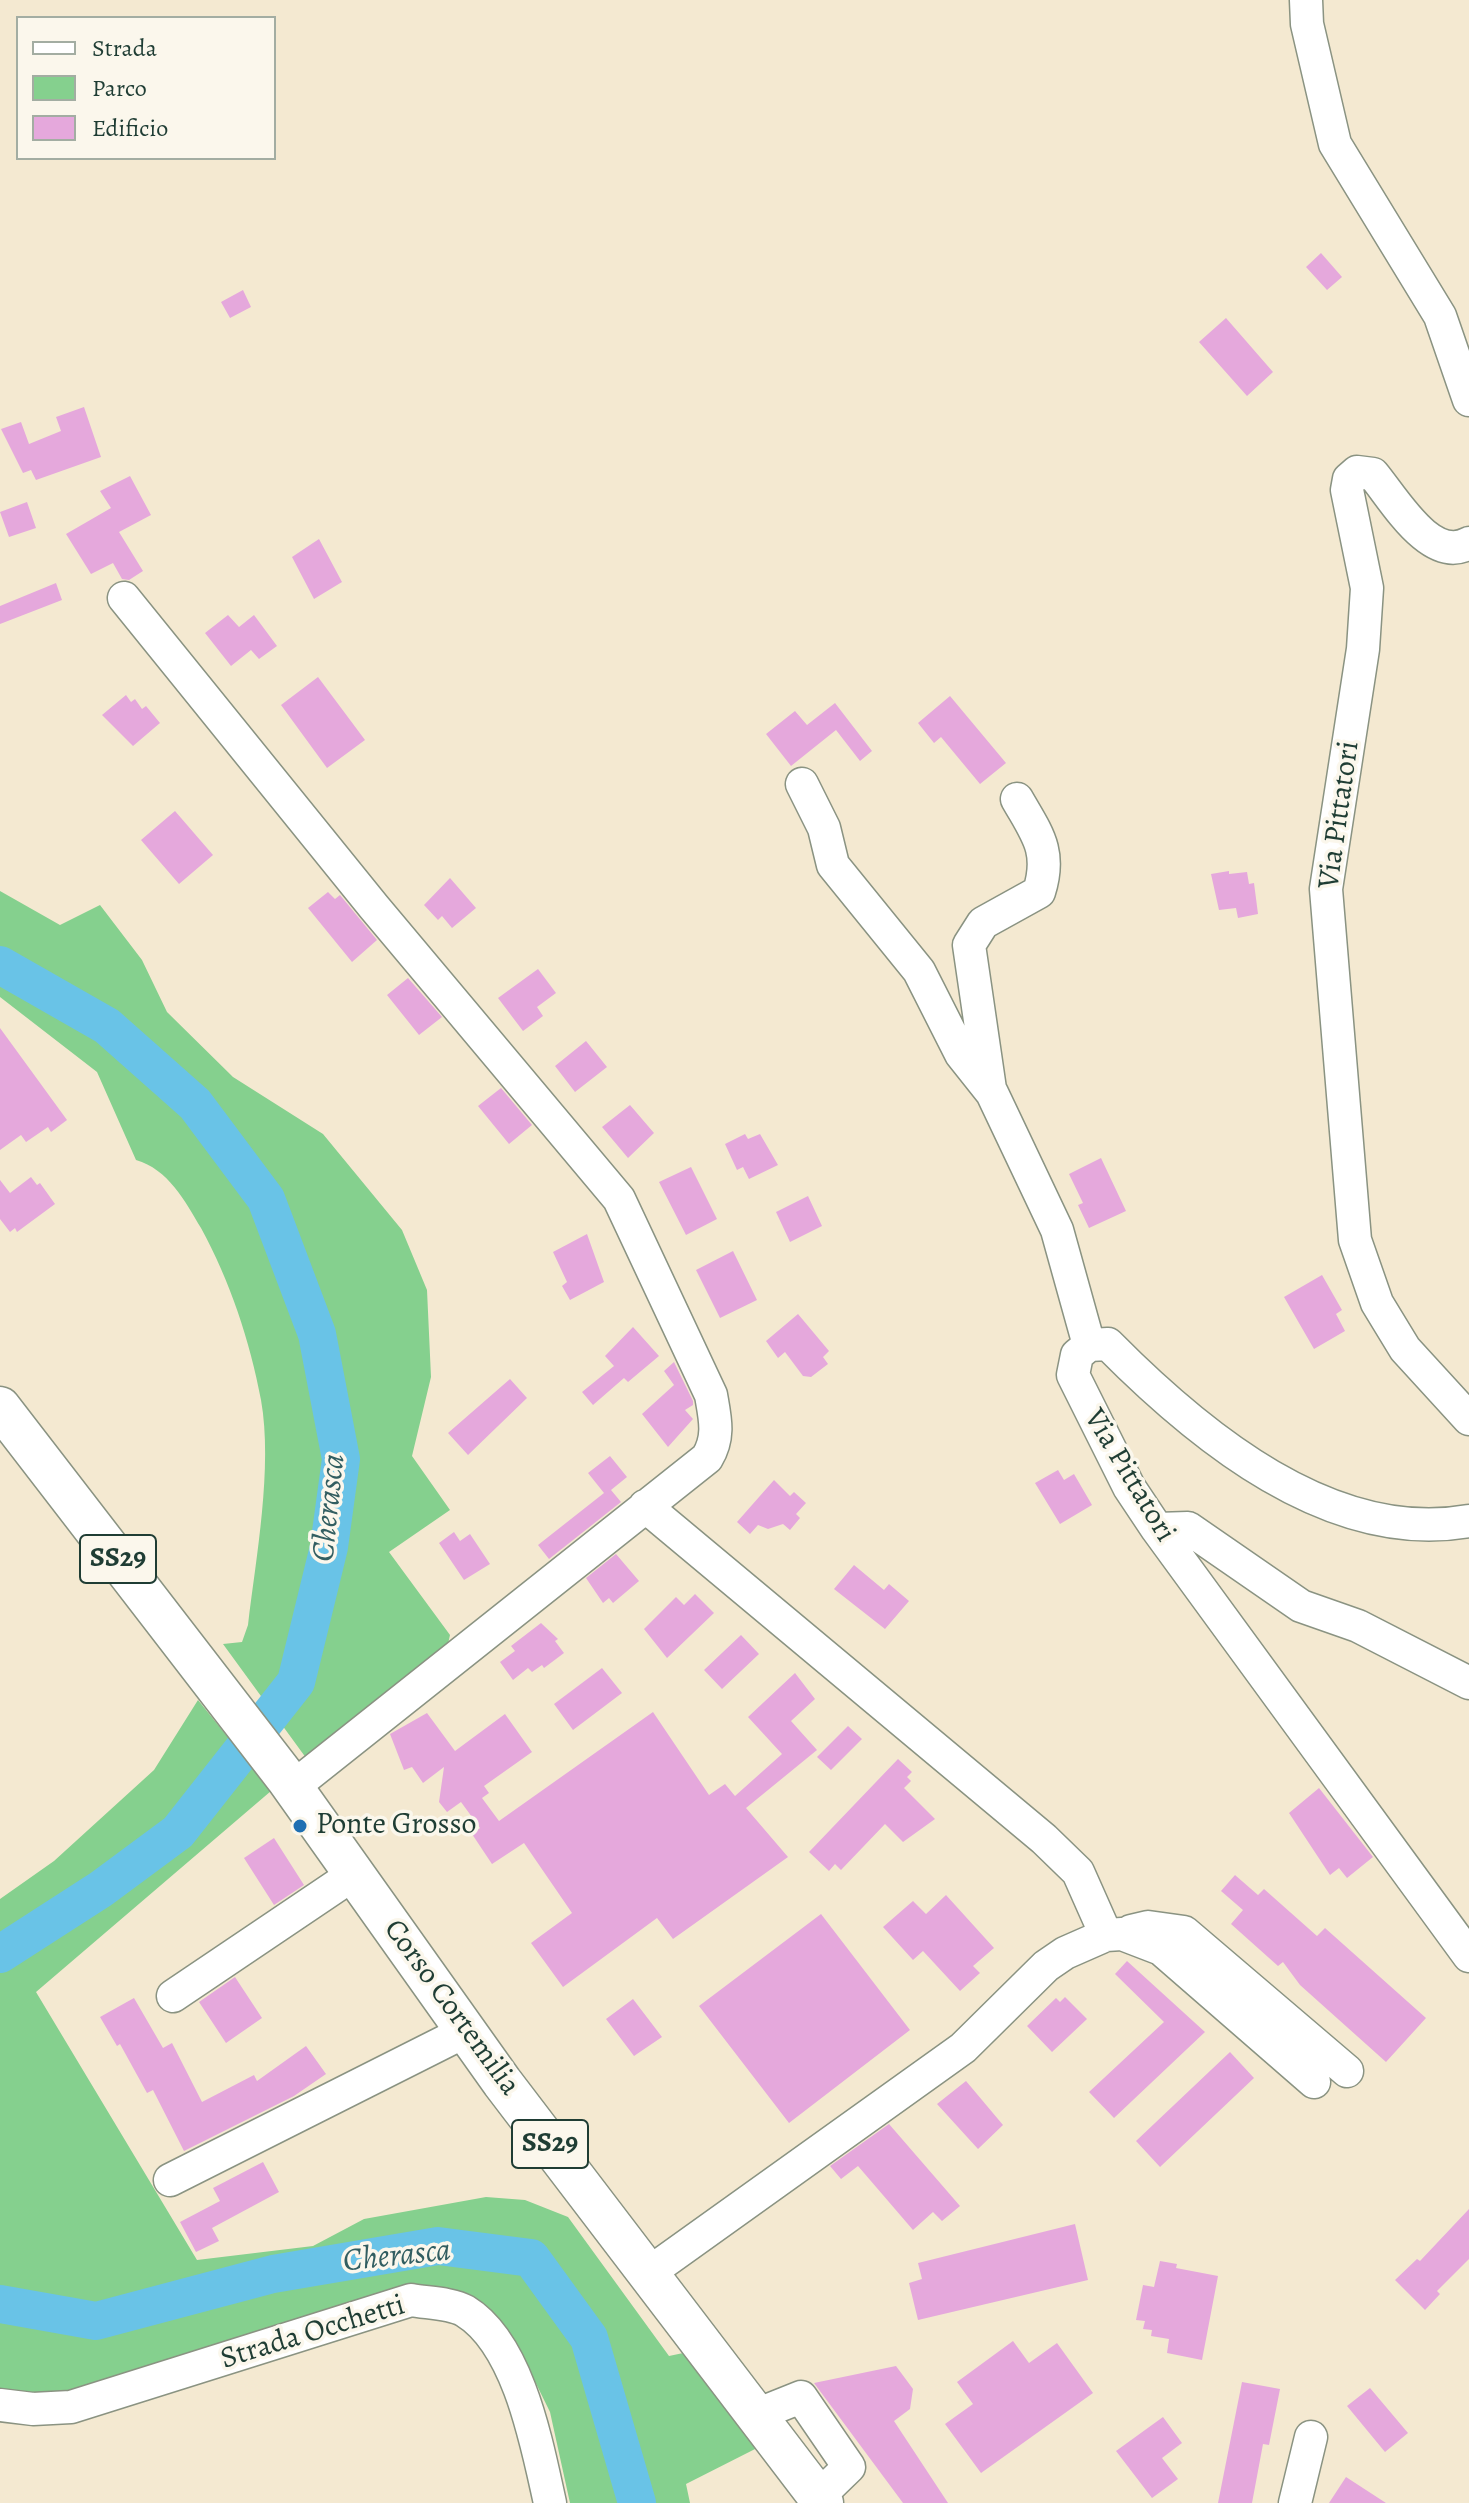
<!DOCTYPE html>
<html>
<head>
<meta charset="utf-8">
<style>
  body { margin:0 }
  #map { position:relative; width:1469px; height:2503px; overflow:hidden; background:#f4e9d1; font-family:Alegreya,serif }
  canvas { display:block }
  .legend { position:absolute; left:16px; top:16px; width:260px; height:144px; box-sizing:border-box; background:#fbf7ec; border:2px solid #a3ada2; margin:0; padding:10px 14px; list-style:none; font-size:24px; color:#1f3d34 }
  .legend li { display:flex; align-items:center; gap:16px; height:40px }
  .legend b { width:40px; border:2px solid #a3ada2 }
</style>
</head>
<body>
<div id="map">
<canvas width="1469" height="2503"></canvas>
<ul class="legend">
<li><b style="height:10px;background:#fff"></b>Strada</li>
<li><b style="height:22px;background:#85d08e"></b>Parco</li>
<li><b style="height:22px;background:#e5a8dc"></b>Edificio</li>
</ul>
</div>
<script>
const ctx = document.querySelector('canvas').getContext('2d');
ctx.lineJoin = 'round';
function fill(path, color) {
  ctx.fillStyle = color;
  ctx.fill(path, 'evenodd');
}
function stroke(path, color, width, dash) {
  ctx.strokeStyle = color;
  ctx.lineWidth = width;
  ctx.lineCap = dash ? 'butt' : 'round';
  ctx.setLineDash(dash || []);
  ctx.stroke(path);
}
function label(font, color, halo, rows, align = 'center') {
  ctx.font = font + ' Alegreya,serif';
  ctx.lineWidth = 7;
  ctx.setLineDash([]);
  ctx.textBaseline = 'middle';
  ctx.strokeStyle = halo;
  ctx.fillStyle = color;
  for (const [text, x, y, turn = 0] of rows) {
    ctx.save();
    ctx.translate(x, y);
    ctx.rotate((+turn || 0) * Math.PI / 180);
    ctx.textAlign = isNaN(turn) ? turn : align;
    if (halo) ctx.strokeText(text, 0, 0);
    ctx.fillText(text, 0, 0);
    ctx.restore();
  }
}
fill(new Path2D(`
  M0,891L60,925L100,905L142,960L167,1012L233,1077L323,1134L402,1230L427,1290L431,1377L412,1456L450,1510L389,1552L450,1635L446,1653L309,1762L223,1644L242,1642L248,1625C256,1558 273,1467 261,1400C250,1341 230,1281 201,1228C185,1201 168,1169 136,1160L97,1072L0,997Z
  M198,1700L271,1791L36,1992L197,2260L313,2246L364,2219L486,2197L525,2200L568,2217L669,2356L688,2352L761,2446L686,2484L690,2503H570L550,2412L520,2351L491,2313L457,2296L80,2393L38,2398L0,2388V1899L54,1861L154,1770Z`), '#85d08e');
stroke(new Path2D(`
  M0,965L107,1026L195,1104L266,1199L317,1334L341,1459L329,1547L296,1682L178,1832L101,1889L0,1954
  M0,2304L96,2321L273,2274L438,2246L531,2258L589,2338L637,2503`), '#69c3e7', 38);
fill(new Path2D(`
  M1321,253L1342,277L1327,290L1306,267Z
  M243,290L251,307L230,318L221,302Z
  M1226,318L1273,372L1247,396L1199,342Z
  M84,407L101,457L36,480L31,470L23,473L1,429L21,422L29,444L61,431L56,417Z
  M130,476L151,515L119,532L143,571L129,580L122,579L113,563L91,574L66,534L111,508L100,491Z
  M27,502L36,528L9,537L0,512Z
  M319,539L342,582L314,599L292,557Z
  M56,583L62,600L0,624V606Z
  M228,615L239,627L254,615L277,646L259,659L251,650L231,666L205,633Z
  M318,677L365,740L327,768L281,705Z
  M126,695L131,702L135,699L142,709L146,706L160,723L133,746L102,715Z
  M950,696L1006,763L980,784L941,737L934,743L918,723Z
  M835,703L872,751L860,761L836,730L791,766L766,734L795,711L807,725Z
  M175,811L213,855L179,884L141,840Z
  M1229,871V874L1247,872L1249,884L1254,883L1258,914L1238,918L1236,908L1219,910L1211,874Z
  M450,878L476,908L452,928L442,916L438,920L424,905Z
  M328,892L335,899L340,895L377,940L352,962L308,908Z
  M538,969L556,993L537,1007L543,1016L523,1031L498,998Z
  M408,978L442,1017L419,1035L387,995Z
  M0,1028L67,1120L51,1132L48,1127L26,1142L21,1135L0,1150Z
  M586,1041L607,1067L575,1092L555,1066Z
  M501,1088L532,1125L509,1144L478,1106Z
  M630,1105L654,1133L628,1158L602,1127Z
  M745,1134L748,1139L760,1134L778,1165L749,1179L743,1167L737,1170L725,1144Z
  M1101,1158L1126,1211L1089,1228L1078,1205L1083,1203L1069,1174Z
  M691,1167L717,1219L686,1235L659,1182Z
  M31,1177L37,1185L40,1183L55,1204L17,1232L15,1228L10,1232L0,1219V1180L10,1193Z
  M808,1196L822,1226L790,1242L776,1212Z
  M587,1234L604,1282L570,1300L562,1286L567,1282L553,1252Z
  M733,1251L757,1300L720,1318L696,1270Z
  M1322,1275L1342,1310L1336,1314L1345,1331L1314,1349L1284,1297Z
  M798,1314L829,1351L823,1357L828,1364L811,1377L803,1376L785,1352L778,1358L766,1341Z
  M633,1327L659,1356L628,1382L624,1378L593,1405L582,1392L614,1366L605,1356Z
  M674,1362L693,1401V1405L685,1410L693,1419L668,1447L642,1414L674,1385L664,1371Z
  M510,1379L527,1398L468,1455L448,1433Z
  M610,1456L627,1477L611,1490L621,1502L549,1559L538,1545L604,1493L588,1473Z
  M1058,1470L1064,1480L1074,1474L1092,1505L1060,1524L1035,1483Z
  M774,1480L790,1496L794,1492L806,1503L796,1514L800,1518L790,1530L783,1524L768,1529L758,1525L750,1534L737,1522Z
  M454,1532L460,1541L470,1534L490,1564L464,1580L439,1543Z
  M616,1554L639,1581L613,1603L609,1598L603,1603L586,1578Z
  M854,1565L884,1590L889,1584L909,1601L885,1629L834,1589Z
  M695,1594L714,1613L667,1658L644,1629L676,1597L684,1605Z
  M541,1623L558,1639L555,1641L564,1653L544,1668L542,1665L532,1672L528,1668L513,1680L500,1662L515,1651L511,1646Z
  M741,1635L759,1654L722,1689L704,1670Z
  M602,1668L622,1693L573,1730L554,1704Z
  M795,1673L815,1699L791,1721L817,1750L746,1808L788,1857L673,1939L657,1918L563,1987L531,1943L572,1913L524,1843L492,1864L472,1834L480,1828L461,1802L447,1812L439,1802L444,1767L423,1783L412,1767L404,1770L390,1734L427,1713L455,1751L505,1714L532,1752L484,1786L489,1793L482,1798L499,1821L653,1712L709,1795L725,1784L735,1796L782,1754L748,1717Z
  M848,1726L862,1739L831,1770L817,1757Z
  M898,1759L912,1772L907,1777L911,1781L904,1788L935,1819L903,1842L885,1824L841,1870L835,1864L829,1871L809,1852Z
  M1319,1788L1373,1857L1347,1878L1339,1868L1330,1875L1289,1813Z
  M274,1838L304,1885L274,1905L244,1858Z
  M1235,1875L1258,1895L1264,1889L1317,1936L1325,1928L1426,2018L1386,2062L1300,1985L1283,1962L1278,1966L1231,1924L1243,1910L1221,1891Z
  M946,1895L994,1948L973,1966L980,1973L960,1991L923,1951L913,1960L883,1927L913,1901L926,1914Z
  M821,1914L910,2030L789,2123L699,2006Z
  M1127,1961L1205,2032L1114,2118L1089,2092L1164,2022L1115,1974Z
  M235,1977L262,2018L226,2043L199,2002Z
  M1065,1997L1087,2019L1052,2052L1027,2026L1056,1998L1060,2002Z
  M134,1998L163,2048L172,2043L202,2102L254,2075L257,2081L306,2046L326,2074L294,2096L184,2151L153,2090L147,2093L120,2044L117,2046L100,2017Z
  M633,1999L662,2037L634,2056L606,2019Z
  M1230,2052L1254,2078L1160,2167L1136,2141Z
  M966,2081L1003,2125L978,2149L937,2104Z
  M889,2124L960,2206L942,2221L933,2212L913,2230L858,2166L841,2179L830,2166Z
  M263,2162L279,2192L212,2228L219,2241L196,2252L180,2222L220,2201L213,2188Z
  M1469,2209V2259L1437,2291L1440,2294L1425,2310L1395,2280L1417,2259L1420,2261Z
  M1075,2224L1088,2280L918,2320L909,2283L922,2279L918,2263Z
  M1160,2261L1177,2264L1176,2268L1218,2276L1202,2360L1167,2353L1169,2339L1151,2336L1152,2330L1143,2329L1145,2321L1136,2320L1143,2285L1154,2287Z
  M1013,2341L1029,2363L1057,2343L1093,2393L981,2473L945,2424L973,2404L957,2382Z
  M896,2366L913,2389L910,2409L894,2421L948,2503H903L814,2383Z
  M1242,2382L1280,2389L1269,2445L1263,2444L1252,2503H1218Z
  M1370,2388L1408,2433L1385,2452L1347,2406Z
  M1163,2417L1182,2443L1162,2458L1178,2479L1152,2498L1116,2451Z
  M1346,2477L1386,2503H1329Z`), '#e5a8dc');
const minor = new Path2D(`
  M1306,0L1307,24L1335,144L1440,316L1469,400
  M1469,543C1431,565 1394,499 1373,474L1357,472L1349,479L1347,490L1367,588L1363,649L1326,889L1355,1240L1377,1303L1405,1349L1469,1419
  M124,598L374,907L619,1199L711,1395C715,1418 720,1437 707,1458L293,1787
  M802,784L824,828L833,865L919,971L961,1054L992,1093L1057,1230L1089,1345
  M990,1089L969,945L983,923L1039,892C1052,851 1037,834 1017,799
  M645,1506L1044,1839L1078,1872L1106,1935
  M1469,1521C1331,1546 1198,1435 1108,1344L1089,1345L1077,1355L1073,1375L1129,1487L1157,1529L1469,1956
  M1157,1529L1188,1528L1301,1606L1358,1626L1469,1683
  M1131,1931L1148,1927L1184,1932L1347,2071
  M173,1996L354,1874
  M170,2180L466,2031
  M650,2272L963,2048L1046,1966L1065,1953L1106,1935L1122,1934L1161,1949L1314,2082
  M0,2405L33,2409L71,2407L411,2300C427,2303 451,2303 465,2311C519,2344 537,2445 550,2503
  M756,2415L801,2397L849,2467L818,2497
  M1295,2503L1311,2437`);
const major = new Path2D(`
  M0,1407L286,1778L502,2082L823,2503`);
stroke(minor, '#8a9382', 35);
stroke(major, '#8a9382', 43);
stroke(minor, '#fff', 32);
stroke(major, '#fff', 40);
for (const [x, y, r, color] of [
  [300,1826,8,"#1f6fb2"]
]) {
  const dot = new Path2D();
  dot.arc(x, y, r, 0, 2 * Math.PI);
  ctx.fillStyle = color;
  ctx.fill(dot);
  stroke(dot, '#fbf7ec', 3);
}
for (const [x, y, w] of [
  [118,1559,76],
  [550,2144,76]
]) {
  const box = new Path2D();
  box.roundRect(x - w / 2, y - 24, w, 48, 6);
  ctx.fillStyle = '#fbf7ec';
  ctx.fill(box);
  stroke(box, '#1f3d34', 2);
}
label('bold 28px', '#1f3d34', null, [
  ["SS29",118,1559],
  ["SS29",550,2144]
]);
label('30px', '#1f3d34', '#fbf7ec', [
  ["Via Pittatori",1340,815,-82],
  ["Via Pittatori",1129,1476,59],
  ["Corso Cortemilia",451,2008,54],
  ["Strada Occhetti",313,2333,-17]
]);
label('30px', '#1f3d34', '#fbf7ec', [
  ["Ponte Grosso",316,1826]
], 'left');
label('italic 32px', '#325e61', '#fbf7ec', [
  ["Cherasca",330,1508,-84],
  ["Cherasca",397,2257,-6]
]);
</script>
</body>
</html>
